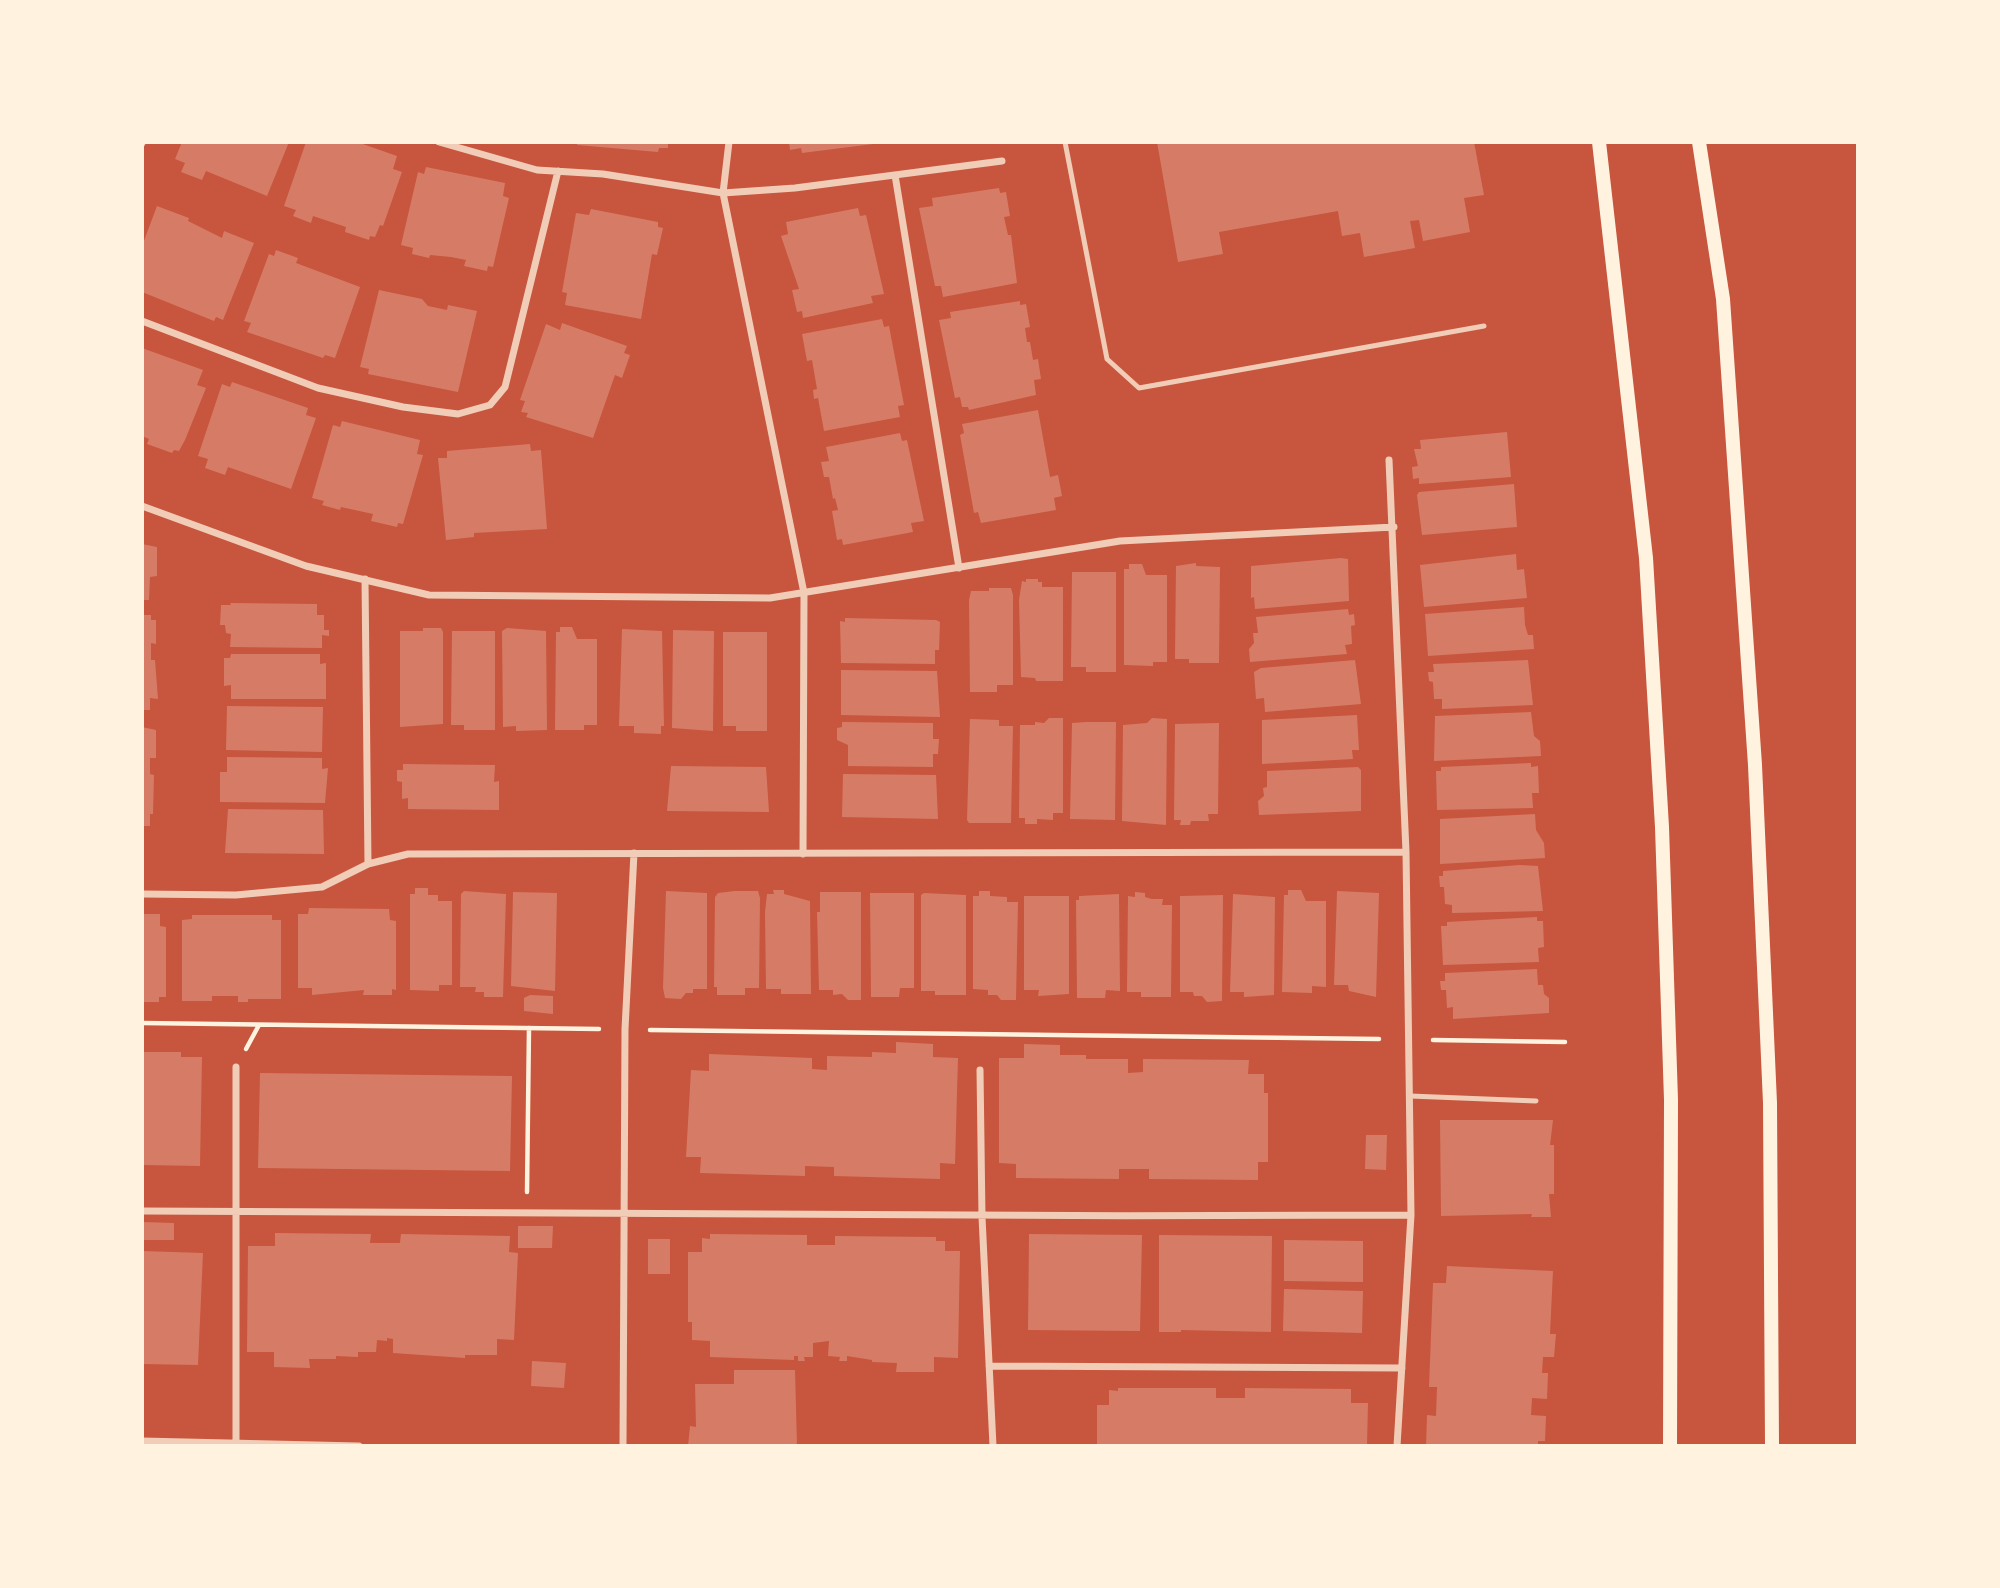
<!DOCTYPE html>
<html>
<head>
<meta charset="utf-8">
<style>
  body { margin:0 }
  #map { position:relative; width:2000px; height:1588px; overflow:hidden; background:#c8553d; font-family:"Source Sans 3",sans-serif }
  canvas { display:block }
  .frame { position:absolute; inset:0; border:144px solid #fff3e0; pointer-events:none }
</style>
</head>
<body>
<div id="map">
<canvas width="2000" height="1588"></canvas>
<div class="frame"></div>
</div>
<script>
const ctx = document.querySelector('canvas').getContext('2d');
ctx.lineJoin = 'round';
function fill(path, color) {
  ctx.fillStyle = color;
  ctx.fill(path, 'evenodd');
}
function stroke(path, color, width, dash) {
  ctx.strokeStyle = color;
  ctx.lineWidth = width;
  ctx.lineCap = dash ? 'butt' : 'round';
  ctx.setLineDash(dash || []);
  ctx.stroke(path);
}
fill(new Path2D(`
  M182,142H289L267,196L206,171L202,180L181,172L185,163L175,159Z
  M306,142H357L397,156L393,169L402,172L383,226L380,225L375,237L370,236L369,240L345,232L346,227L313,216L311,223L293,216L296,210L284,206Z
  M578,142H668V148H659L658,152L577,145Z
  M789,142H881V143L802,153L801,148L790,150Z
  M1157,142H1474L1484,195L1464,198L1470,232L1423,241L1419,220L1410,221L1415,248L1364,257L1360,233L1342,236L1338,211L1219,232L1223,254L1178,262Z
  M426,167L505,183L503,196L509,198L493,267L488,266L487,271L464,266L466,260L451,257L430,255L429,258L412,254L413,248L401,245L418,172L424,174Z
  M999,188L1000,193L1006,192L1010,216L1004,217L1008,235H1011L1017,283L943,297L941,286H935L919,208L933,206L932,198Z
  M157,206L189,218L188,221L222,238L224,231L254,243L223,320L216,317L214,321L142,292V246Z
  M858,208L860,216L866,215L884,294L871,296L873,303L803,318L802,311L797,312L792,290L799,289L781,236L788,234L786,222Z
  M591,209L658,222V227L663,228L657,255L652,254L641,319L565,305L567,293L562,292L576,213L589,215Z
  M276,250L298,258L296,263L360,287L335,358L325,355L323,358L247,332L251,323L244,321L269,254L274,256Z
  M379,290L422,299L428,306L447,310L448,305L477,311L458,392L368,374L369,369L360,367Z
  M1020,301V305L1026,304L1030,327L1025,328L1027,342H1030L1033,360L1038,359L1041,379L1034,380L1036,395L969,410L968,407H962L960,397L955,398L939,320L951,318L950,312Z
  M882,319L884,327L889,326L904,405L898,406L900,417L824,431L818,398L814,399L813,390L817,389L812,360L807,361L802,334Z
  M562,323L627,346L624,353L630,355L622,378L615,375L593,438L526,417L528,413L521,412L525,401L520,400L546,324L560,330Z
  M142,348L203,370L197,385L206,388L185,440L179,451L174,450L172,453L147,444L149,439L142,436Z
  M232,382L308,408L306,415L316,418L291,489L228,467L225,475L205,468L208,459L198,456L222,384L230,387Z
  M1038,410L1050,477L1058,475L1062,496L1054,498L1056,510L981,523L978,512L974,513L960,435L964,433L962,424Z
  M342,421L420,440L417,454L423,455L403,524L398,523L397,527L371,521L373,514L341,507L340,510L322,505L324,501L312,498L333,425L340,427Z
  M1507,432L1511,477L1419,484V478L1413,479L1412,467L1418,466L1414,449H1421L1420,440Z
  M900,433L902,441L907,440L924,521L911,523L913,532L843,545L842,539L837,540L832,511L838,510L835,498L833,499L829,477H824L821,462L829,461L826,447Z
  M530,444L531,451L541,450L547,529L474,533V537L446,540L438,458H447V451Z
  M1514,484L1517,527L1422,535L1417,495L1419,492Z
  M142,544L157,547V576L150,577L149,600H142Z
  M1516,554L1517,570L1524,569L1527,598L1424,607L1420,565Z
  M1341,558L1348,559L1349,601L1255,609L1254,597L1251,598V566Z
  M1196,563V566L1220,567L1219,663H1189V659H1175L1176,566Z
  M1129,564H1142L1146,575H1167V662H1153V666L1124,665V569H1129Z
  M1072,572H1116V672H1086V667H1071Z
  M1026,579H1038V582H1042V587H1063V681H1036L1035,678L1021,677L1019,600L1022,581L1026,582Z
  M989,588H1011L1013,595V685H997V692H970L969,600L971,591H989Z
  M230,603L317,604V615H324V630H329V636L322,635V648L230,647L231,634L226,633L225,625H220L221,605H231Z
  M1524,607L1525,625L1528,635H1533L1534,649L1428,656L1425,614Z
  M1348,609L1349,615L1354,614L1355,625L1351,626L1352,644L1345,645L1347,654L1250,662L1249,649L1254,643L1253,633H1258L1256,617Z
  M142,615H151V620H156V644L151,643V660H155L158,699L150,698V710H142Z
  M845,618L936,620L940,622L939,650H935V664L841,663L840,621L845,622Z
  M560,627H572L577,639H597V725H584V730H555L556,632H560Z
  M423,628H441L443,632V724L400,727V631H423Z
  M507,628L546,631L547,730L516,731V726L503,727L502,631Z
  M622,629L662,631L664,726H661V734L634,733V726H619Z
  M673,630L714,631L713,731L672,728Z
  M452,631H495V730H464V725H451Z
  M723,632H767V731H736V726H723Z
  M231,654H320V664L326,663V699H231V685L224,686V658H230Z
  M1355,660L1361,704L1265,712L1264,698L1256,699L1254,672L1261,668Z
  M1528,660L1533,705L1442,709V699H1434L1433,682L1429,681L1428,672H1434L1433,664Z
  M841,670L937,671L940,717L841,715Z
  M227,706L323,707L322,752L226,750Z
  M1531,712L1534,736L1540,741L1541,756L1434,761L1435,716Z
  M1357,715L1359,750H1352L1353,759L1262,764V720Z
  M1049,718H1063V813H1053V820L1037,819V824H1025V818H1019L1020,725H1035V722L1044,723Z
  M1152,718L1167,719L1166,825L1122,821L1123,725L1147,723Z
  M970,719L999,720V726H1013L1011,823H969L967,820Z
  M842,722L933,723V739H939L938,754H933V767L848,766V745L837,740V728L842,727Z
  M1086,722H1116L1115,820L1070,819L1072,723Z
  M1219,723L1218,814H1208L1209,821H1191L1190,825H1180L1181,820H1174L1175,724Z
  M142,727L156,730V758H150V774L154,775L153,814H150V826H142Z
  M227,757L322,758V769L328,768L325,803L220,802V772H227Z
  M1531,763V767L1538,766L1539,793H1532L1533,808L1437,810L1436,771H1441V767Z
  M403,764L495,765L494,782L499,781V810L408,809V798L402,799V782L397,781V770H403Z
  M671,766L766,767L769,812L667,811Z
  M1358,767L1361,770V811L1259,815L1258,801L1264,796L1263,788L1267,787V771Z
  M843,774L936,775L938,819L842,817Z
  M228,809L323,810L324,854L225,853Z
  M1535,814L1536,830L1544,843L1545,858L1440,864V819Z
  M1520,865L1538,866L1543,911L1452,913V905L1445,904L1444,887H1440L1439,876H1443V871Z
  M415,888H428V895H438V901H452V985H439V991L410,990V894H415Z
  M773,890H784V894L810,901L811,994H781V989H766L765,912L767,894H774Z
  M1288,890H1301L1306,901H1326V987L1312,986V993L1282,992L1284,895H1288Z
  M464,891L506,894L503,997H484V992H475L476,987H460L461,894Z
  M666,891L707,893V989H693V993H686L681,999L665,998L663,988Z
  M735,891H758L760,898L759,988H745V995H717V987H714L715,897L718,893Z
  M979,891H990V896L1007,897V902H1018L1016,1000H1001L997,995H988V990L973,989V896H979Z
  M1337,891L1379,893L1376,997L1349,991L1348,985H1334Z
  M513,892L557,893L555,991L511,986Z
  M820,892H861V1000H848L842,994L833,995V990H819L817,912H820Z
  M1135,892L1145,893V897L1152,899H1163L1162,905H1172L1171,997H1141V992H1127L1128,896L1135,897Z
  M870,893H914V988H900L899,997H871Z
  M924,893L966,895V995H935V991H921V895Z
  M1119,894L1120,991L1106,990L1105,998H1077L1076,900H1079V896Z
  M1233,894L1275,897L1274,995L1244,997V992H1230Z
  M1223,895L1222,1001L1207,1002L1202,996H1194L1193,992H1180V896Z
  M1024,896H1069V994L1038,996L1039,990H1024Z
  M309,908L389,909L390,920L396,921V990L392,989V995H363L364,990L312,995V988H298V914H308Z
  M142,914H160V926L166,927V997H159V1002H142Z
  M192,915H272V920H281V999H248V1002H238V996H212V1001H182V920L192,919Z
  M1537,917V921H1543L1544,947L1538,948L1539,962L1443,965L1441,926H1447V922Z
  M1537,969L1538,985H1543L1544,994L1549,998V1013L1453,1019V1007L1447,1008L1446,990H1441L1440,981H1445V973Z
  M530,995L553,996V1014L524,1011V998Z
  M896,1042L933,1044V1057L958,1058L955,1164L940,1163V1179L834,1176V1167L805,1166V1176L700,1173L701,1157H686L691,1070L709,1071V1054L812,1058V1069L827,1070V1056L872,1057V1052L896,1053Z
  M1024,1044L1060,1045V1055H1086V1059H1128V1073L1143,1072V1059L1249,1060L1248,1074H1264V1093H1268V1162H1258V1180L1149,1179V1169H1119V1179L1016,1178V1164L999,1163V1058H1024Z
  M142,1052H181V1057H202L200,1166L142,1165Z
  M260,1073L512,1076L510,1171L258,1168Z
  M1440,1120H1553L1550,1145H1554V1194H1549L1551,1217H1531L1532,1214L1441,1216Z
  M1366,1135H1387L1386,1170L1365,1169Z
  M142,1222L174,1223V1240H142Z
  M518,1226H553L552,1248H518Z
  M275,1233L371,1234L370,1243H400L401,1234L510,1236L509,1252L518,1253L514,1340L497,1339V1355H465V1358L393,1353V1339L387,1338V1341L377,1340L376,1352H358V1357L336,1356V1359H309L310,1368L274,1367V1352H247L248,1246H275Z
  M710,1234L807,1235V1245H835V1236L936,1237V1241H945V1251H960L958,1358L934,1357V1372H896L897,1363L872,1362V1360L847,1356V1361H839L840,1357L828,1356L829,1341L813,1343V1357H804L805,1361H798V1356H794V1360L710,1357V1341L692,1340V1322H688V1252H702V1238L710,1239Z
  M1029,1234L1142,1235L1140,1331L1028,1330Z
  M1159,1235L1272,1236L1271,1332L1181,1330V1332H1159Z
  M648,1239H670V1274H648Z
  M1284,1240L1363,1241V1282L1284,1281Z
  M142,1251L203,1253L198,1365L142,1364Z
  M1447,1266L1553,1271L1550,1334H1556L1554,1357H1543L1542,1373H1548L1547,1399L1532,1398L1531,1415L1546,1416L1545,1441H1538V1446H1426L1427,1415L1436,1416L1437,1387H1429L1433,1283H1446Z
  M1284,1289L1363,1291L1362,1333L1283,1331Z
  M532,1361L566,1363L564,1388L531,1386Z
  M734,1370H795L797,1446H688L690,1426L696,1427L695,1384H734Z
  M1118,1388H1216V1398H1245V1388L1351,1389V1403H1368L1367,1446H1097V1405H1109V1390L1118,1391Z`), '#d67c66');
stroke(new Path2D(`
  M142,1023L599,1029
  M650,1030L1379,1039
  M1433,1040L1565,1042
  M246,1049L259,1025
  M527,1192L529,1028`), '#fff3e0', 4.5);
stroke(new Path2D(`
  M1065,142L1107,359L1139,388L1484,326
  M1410,1096L1536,1101`), '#f1ccb7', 5);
stroke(new Path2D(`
  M439,142L537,170L603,174L723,193L795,188L1002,161
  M729,142L723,193L804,593L803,854
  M142,143V142
  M895,175L959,568
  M142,321L318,388L403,407L458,414L490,405L505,387L558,171
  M1389,460L1406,852L1411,1215L1397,1446
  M142,506L306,566L429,595L770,598L1120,541L1394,527
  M365,579L368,864
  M142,894L236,895L322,887L368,864L408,854L1406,852
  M980,1070L982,1217L993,1446
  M142,1211C565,1214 988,1217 1411,1215
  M989,1366L1402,1368
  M142,1441L359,1446
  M236,1446V1067
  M623,1446L625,1029L634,853`), '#f1ccb7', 7);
stroke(new Path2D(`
  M1599,142L1646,558L1662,827L1671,1100L1670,1446
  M1699,142L1723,299L1755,765L1770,1103L1772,1446`), '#fff3e0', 14);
</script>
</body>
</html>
